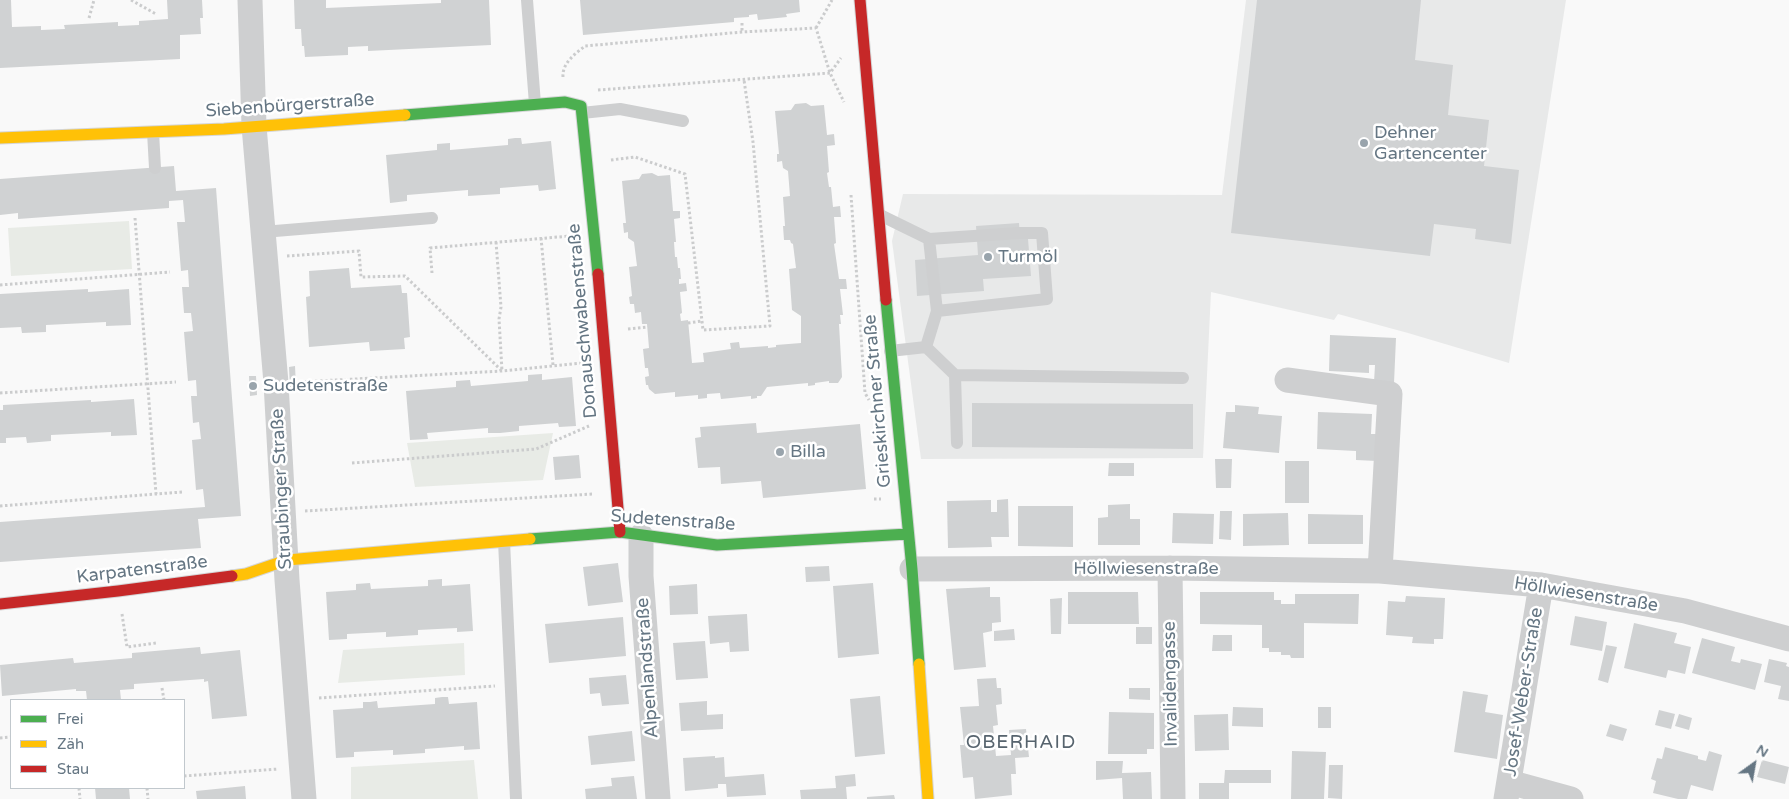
<!DOCTYPE html>
<html>
<head>
<meta charset="utf-8">
<style>
  body { margin:0 }
  #map { position:relative; width:1789px; height:799px; overflow:hidden; background:#f9f9f9; font-family:"Varela Round",sans-serif }
  canvas { display:block }
  .legend { position:absolute; left:10px; top:699px; width:175px; height:90px; box-sizing:border-box; background:#fff; border:1px solid #c1c8cd; margin:0; padding:6px 9px; list-style:none; font-size:15px; color:#657683 }
  .legend li { display:flex; align-items:center; gap:10px; height:25px }
  .legend b { width:25px; border:1px solid #c1c8cd }
  .north { position:absolute; left:1729px; top:739px; width:50px; height:50px; -webkit-text-stroke:4px #fff; paint-order:stroke; rotate:32deg; font-size:14px; font-weight:700; line-height:20px; text-align:center; color:#657683 }
  .north::after { content:''; display:block; margin:auto; width:18px; height:22px; background:#657683; clip-path:polygon(50% 0,100% 100%,50% 72%,0 100%) }
</style>
</head>
<body>
<div id="map">
<canvas width="1789" height="799"></canvas>
<ul class="legend">
<li><b style="height:6px;background:#4caf50"></b>Frei</li>
<li><b style="height:6px;background:#ffc107"></b>Zäh</li>
<li><b style="height:6px;background:#c62828"></b>Stau</li>
</ul>
<div class="north">N</div>
</div>
<script>
const ctx = document.querySelector('canvas').getContext('2d');
ctx.lineJoin = 'round';
function fill(path, color) {
  ctx.fillStyle = color;
  ctx.fill(path, 'evenodd');
}
function stroke(path, color, width, dash) {
  ctx.strokeStyle = color;
  ctx.lineWidth = width;
  ctx.lineCap = dash ? 'butt' : 'round';
  ctx.setLineDash(dash || []);
  ctx.stroke(path);
}
function label(font, color, halo, rows, align = 'center') {
  ctx.font = font + ' "Varela Round",sans-serif';
  ctx.lineWidth = 5;
  ctx.setLineDash([]);
  ctx.textBaseline = 'middle';
  ctx.strokeStyle = halo;
  ctx.fillStyle = color;
  for (const [text, x, y, turn = 0] of rows) {
    ctx.save();
    ctx.translate(x, y);
    ctx.rotate((+turn || 0) * Math.PI / 180);
    ctx.textAlign = isNaN(turn) ? turn : align;
    if (halo) ctx.strokeText(text, 0, 0);
    ctx.fillText(text, 0, 0);
    ctx.restore();
  }
}
fill(new Path2D(`
  M1246,0H1566L1509,363L1408,333L1338,314L1334,320L1211,292L1203,458L921,459L892,241L903,194L1222,195Z`), '#e8e9e9');
fill(new Path2D(`
  M129,221L132,269L11,276L8,228Z
  M553,433L543,480L415,487L407,443Z
  M464,643L465,675L338,683L343,650Z
  M474,760L478,799H351V767Z`), '#e8ebe6');
fill(new Path2D(`
  M0,0H11L12,27L41,26V30L65,29L64,25L118,22V26L139,25V21L168,19L167,0H202L203,18H200L201,34L180,35V59L0,68Z
  M294,0H326V8L441,3V0H489L491,45L368,51V46L348,47V55L305,57L304,46H302L301,29H295Z
  M580,0H799L800,12L786,14L787,17L758,20L757,14L749,15V17L734,18V22L583,35Z
  M1257,0H1421L1415,60L1453,65L1448,115L1489,120L1484,166L1519,170L1511,244L1475,239L1476,229L1434,224L1430,256L1231,233Z
  M806,103L811,106L824,105L827,135L834,134L835,145L827,146L829,172L827,173L829,187H831L833,207L840,206L841,217H834L836,243L834,244L839,279H846L847,289H840L843,315H840L841,324H839L842,377L838,383H829V381L815,383V385L808,386V383L767,387L761,396H757V398L751,399V396L721,399L720,393L707,394V398L698,399V395L675,397V392L655,394L649,389L648,385H646L645,377L649,376L648,368H645L643,349L649,348L647,324H642L641,312L635,313L634,304H630L629,297L632,296L629,267L637,266L634,242L628,238V232L624,233L623,223H626L622,181L639,179L642,174L652,173L658,176L670,175L673,211H680V218L674,219L676,242H674L675,257H677L678,268H680L681,279H679V284L686,283L687,291L680,292L682,313L680,314L681,321L688,320L692,363L704,362L703,353L731,349L730,343L739,342L740,348L768,346V348L776,347V345L801,343V316L792,310L789,269L796,268L793,244L791,243L790,240H784L783,226H785L783,197L790,196L788,171L783,168L782,161L777,162V154H779L775,111L791,110L795,104Z
  M515,138H521L522,144L551,141L556,189L539,191L538,185L500,188V194L468,196V190L407,195V201L390,203L386,155L437,150V144L450,143V150L508,145V139Z
  M174,166L176,191L216,188L241,516L198,519L201,548L0,562V522L205,507L203,489L196,490L192,440L201,439L199,422L193,423L191,396H197L196,380L188,381L184,332L193,331L191,313H184L182,287H189L188,270L181,271L177,222H185L183,200L169,201V208L18,219V213L0,215V179Z
  M1019,223L1020,239H1028L1031,276L983,279L984,291L917,296L915,260L978,255L976,226Z
  M349,268L351,288L401,285L402,293H407L410,337L404,338L405,349L370,351L369,342L309,347L306,297L310,296L309,271Z
  M88,289V292L129,289L131,325L106,326V322L46,325V332L22,333L21,327L0,328V294Z
  M1330,335L1396,338L1394,383L1374,382L1375,365H1369V373L1329,371Z
  M295,366L296,387L290,388L289,367Z
  M542,374V380L572,377L576,426L559,427L558,423L519,426V431L500,433H488V428L427,433L428,439L410,440L406,391L456,387V381L470,380L471,386L528,381V375Z
  M249,376H256L257,395L250,396Z
  M134,399L137,435L111,436V432L51,435V441L27,443L26,437L6,438V443H0V410H3V405L91,400V402Z
  M972,403L1193,404V449L972,447Z
  M1235,405L1259,407L1258,414L1282,416L1279,453L1223,448L1226,412H1235Z
  M1318,412L1372,414L1371,434H1378L1377,461L1356,460V451L1317,449Z
  M756,423L757,433L860,424L866,489L763,498L761,481L721,484L720,467L698,468L695,438L701,437L700,427Z
  M579,455L581,478L555,480L553,457Z
  M1215,459H1232L1231,488H1216Z
  M1285,461H1309V503H1285Z
  M1109,463H1134V476H1108Z
  M1008,499L1009,537H991L992,547L948,548L947,501L991,500V512H997V500Z
  M1130,504V519H1140V545H1098V518L1108,517V505Z
  M1018,506H1073V547L1018,546Z
  M1220,511H1232L1231,540L1219,539Z
  M1173,513L1214,514L1213,544L1172,543Z
  M1288,513L1289,545L1243,546V514Z
  M1308,514L1363,515V544H1308Z
  M618,563L623,602L588,606L583,567Z
  M829,566L830,581L806,582L805,567Z
  M442,579V586L470,584L473,631L457,632V628L418,630V635L386,637V632L347,634V639L329,640L326,592L356,590V584L370,583L371,589L428,586V580Z
  M873,583L879,654L838,658L833,586Z
  M697,584L698,614L670,615L669,586Z
  M990,587V597H1000L1001,622L992,623V631L983,633L986,667L954,670L946,589Z
  M1068,592H1138L1139,624H1068Z
  M1200,592H1274V600H1281V604H1295V594H1359L1358,624L1304,623V658H1291L1290,655H1281V652H1269V648H1262V625L1200,624Z
  M1406,596L1445,598L1443,639H1434V644L1412,643L1413,637L1386,635L1388,601L1405,602Z
  M1062,598L1061,634H1051L1050,599Z
  M747,614L749,651L730,652L729,642L710,644L708,616Z
  M1575,616L1607,622L1602,651L1570,645Z
  M623,617L626,656L549,663L545,624Z
  M1634,623L1677,633L1674,643L1691,647L1685,674L1668,670L1666,678L1624,668Z
  M1136,627H1152V644H1136Z
  M1014,629L1015,640L994,641V631Z
  M1213,635H1232V651H1212Z
  M1702,638L1735,647L1731,661L1740,663L1741,659L1762,664L1755,690L1692,673Z
  M705,641L708,678L676,680L673,643Z
  M1606,645L1617,647L1608,683L1598,680Z
  M200,647L201,654L240,650L247,716L212,719L208,681L204,682V679L134,684V689L120,690L121,700H87L86,691H76V689L2,696L0,665L73,658L74,663L132,658V653Z
  M1769,659L1787,663L1786,666L1789,667V701L1778,699L1781,686L1764,682Z
  M626,675L629,704L602,706L600,693L590,694L589,678Z
  M996,678L997,688H1001L1002,704L996,705L998,725L993,726L996,756L1011,755L1009,730L1026,729L1029,757L1015,758L1016,774H1011L1012,795L975,799L973,777L963,778L960,745H964L960,707L979,706L977,679Z
  M1129,688H1150V700L1129,699Z
  M1463,691L1488,695L1485,712L1503,715L1497,759L1454,752Z
  M880,696L885,754L855,757L850,699Z
  M442,697H448L449,704L477,702L480,749L464,750V746L425,749V753L393,755V750L354,752V757L336,758L333,710L363,708V702H370L377,701L378,708L435,704V698Z
  M707,701V715L723,714V729L681,731L679,703Z
  M1233,707L1263,708V727L1232,726Z
  M1318,707H1331V728H1318Z
  M1659,710L1675,714L1671,729L1655,725Z
  M1109,712L1154,713V749H1147V754H1108Z
  M1228,714L1229,750L1195,751L1194,715Z
  M1679,714L1692,718L1689,730L1675,726Z
  M1610,724L1627,729L1623,741L1606,736Z
  M632,731L635,761L591,765L588,736Z
  M1665,747L1698,756V759L1706,761L1709,751L1722,755L1713,791L1691,785L1687,799H1678L1653,793L1656,781L1651,779L1657,758L1662,759Z
  M1292,751L1326,752L1324,799H1291Z
  M715,756V758L724,757L725,777L764,774L766,795L727,797L726,784H718V788L685,791L683,758Z
  M1762,760L1789,767L1785,784L1757,777Z
  M1096,761H1123L1122,773L1151,772L1152,799H1123L1122,778L1096,780Z
  M1329,765H1343L1342,799L1328,798Z
  M1225,770H1271V783H1229V799H1199V783H1224Z
  M855,774L856,786L846,787L847,799H801L800,790L836,788L835,776Z
  M634,776L637,799H586L585,789L612,786L611,778Z
  M245,786L246,799H197L196,791Z
  M95,788H129L130,799H96Z
  M894,795L895,799H867V797Z`), '#d0d2d3');
const fast = new Path2D(`
  M405,115L565,102L581,106L598,274
  M886,300L912,569L919,664
  M530,539L620,532L717,545L908,534`);
const slow = new Path2D(`
  M0,138L224,129L405,115
  M232,576L246,574L287,560L530,539
  M919,664L928,799`);
const jam = new Path2D(`
  M860,0L886,300
  M598,274L620,532
  M0,604L118,591L232,576`);
stroke(fast, '#d5d6d7', 13);
stroke(slow, '#d5d6d7', 13);
stroke(jam, '#d5d6d7', 13);
stroke(new Path2D(`
  M131,0L156,14
  M89,18L94,0
  M742,23V32
  M816,28L832,0
  M563,77C562,63 575,54 585,46L742,32L816,28L830,73L844,102
  M598,90L830,73L841,58
  M611,160L635,157L685,174L703,330L770,326L753,142L744,80
  M851,195L865,393L869,400
  M135,218L156,494
  M541,238L553,365
  M496,242L501,307L499,319L502,371
  M287,256L359,251L361,277L405,276L502,371
  M432,273L430,248L570,236
  M0,285L170,272
  M688,323L702,321
  M628,329L648,327
  M300,382L502,371L583,363
  M0,393L176,382
  M352,463L536,449L589,426
  M874,499H881
  M0,506L182,492
  M305,511L593,494
  M122,614L127,647L156,643
  M162,688L164,700
  M319,698L495,686
  M0,738L11,737
  M184,776L278,769
  M79,788L80,799
  M147,788L148,799`), '#cbcccd', 3, [2.5, 2.5]);
stroke(new Path2D(`
  M527,0L535,104
  M582,113L620,109L683,121
  M153,132L155,168
  M880,215L929,239L937,311L926,347L890,351
  M263,232L432,218
  M929,239L1019,233H1042L1047,299L937,311
  M926,347L955,375L957,443
  M955,375L1183,378
  M504,541L516,799`), '#cecfd0', 12);
stroke(new Path2D(`
  M250,0L254,126L276,383L287,580L304,799
  M1287,380L1390,394L1380,571
  M641,536V576L658,799
  M1170,568L1173,799
  M912,569L1170,568L1380,571L1541,585L1685,611L1789,639
  M1509,782L1571,799
  M1506,799L1541,585`), '#cecfd0', 25);
stroke(fast, '#4caf50', 11);
stroke(slow, '#ffc107', 11);
stroke(jam, '#c62828', 11);
for (const [x, y, r, color] of [
  [1364,143,5,"#99a4ac"],
  [988,257,5,"#99a4ac"],
  [253,386,5,"#99a4ac"],
  [780,452,5,"#99a4ac"]
]) {
  const dot = new Path2D();
  dot.arc(x, y, r, 0, 2 * Math.PI);
  ctx.fillStyle = color;
  ctx.fill(dot);
  stroke(dot, '#fff', 2);
}
label('18px', '#657683', '#fff', [
  ["Siebenbürgerstraße",290,106,-4],
  ["Donauschwabenstraße",583,321,-95],
  ["Grieskirchner Straße",878,401,-95],
  ["Straubinger Straße",282,489,-93],
  ["Sudetenstraße",673,521,4],
  ["Höllwiesenstraße",1146,569],
  ["Karpatenstraße",142,570,-7],
  ["Höllwiesenstraße",1586,595,9],
  ["Alpenlandstraße",648,668,-94],
  ["Invalidengasse",1171,684,-91],
  ["Josef-Weber-Straße",1524,692,-81]
]);
label('18px', '#657683', '#fff', [
  ["Dehner",1374,133],
  ["Gartencenter",1374,154],
  ["Turmöl",998,257],
  ["Sudetenstraße",263,386],
  ["Billa",790,452]
], 'left');
ctx.letterSpacing = '1px';
label('19px', '#57646e', '#fff', [
  ["OBERHAID",1021,743]
]);
ctx.letterSpacing = '0px';
</script>
</body>
</html>
